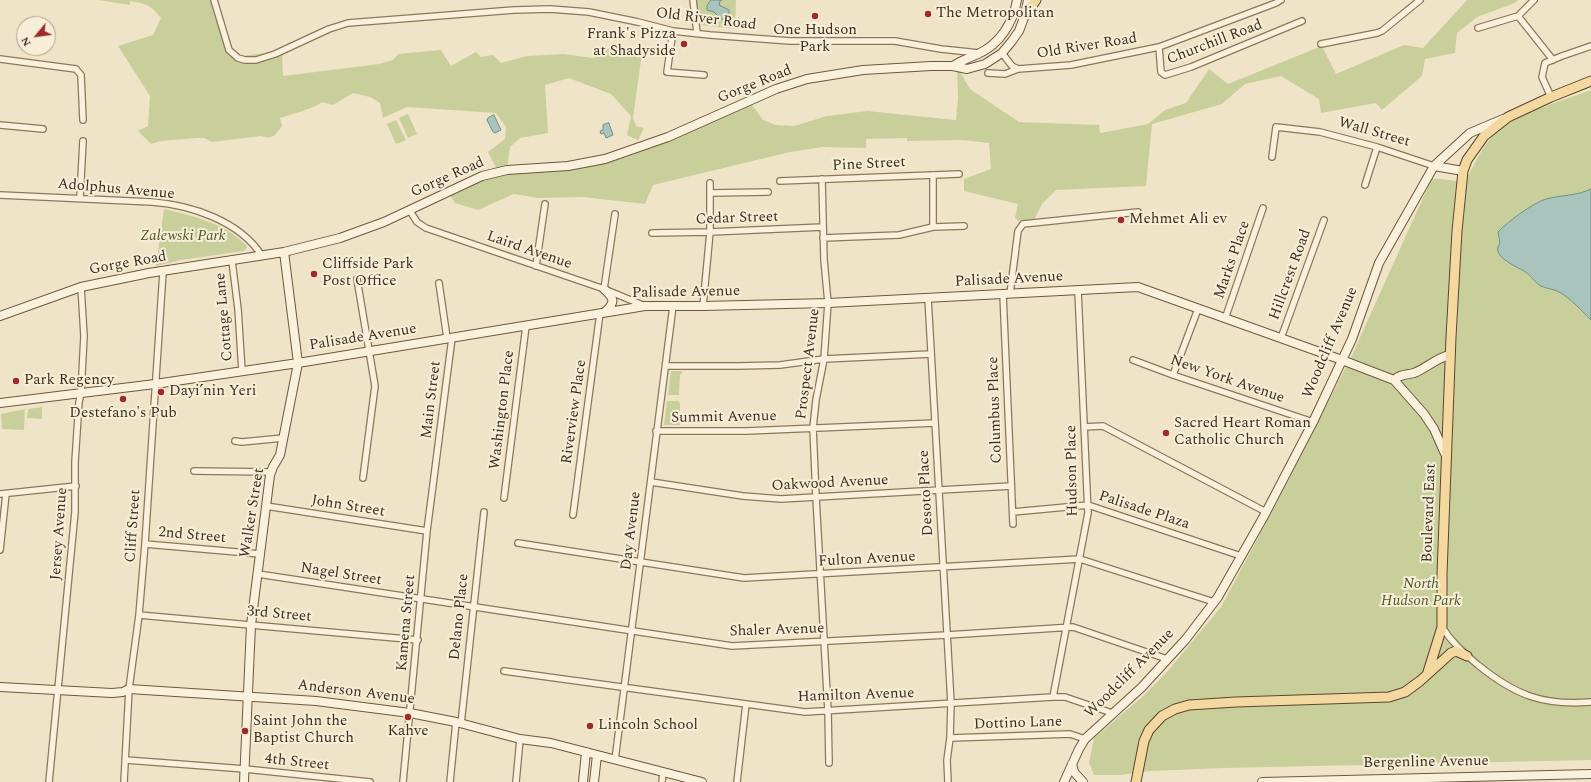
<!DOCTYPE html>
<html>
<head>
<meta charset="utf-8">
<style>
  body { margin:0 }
  #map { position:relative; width:1591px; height:782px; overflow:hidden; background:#f0e4c8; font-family:Spectral,serif }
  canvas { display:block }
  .north { position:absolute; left:16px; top:16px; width:40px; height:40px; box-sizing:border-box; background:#f7eed8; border:1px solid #ada18e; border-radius:50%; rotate:241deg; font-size:11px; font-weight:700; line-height:16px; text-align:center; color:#3d2e20 }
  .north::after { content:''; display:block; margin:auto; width:14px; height:18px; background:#9e2a2b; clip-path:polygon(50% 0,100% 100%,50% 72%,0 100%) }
</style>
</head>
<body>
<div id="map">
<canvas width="1591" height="782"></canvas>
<div class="north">N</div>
</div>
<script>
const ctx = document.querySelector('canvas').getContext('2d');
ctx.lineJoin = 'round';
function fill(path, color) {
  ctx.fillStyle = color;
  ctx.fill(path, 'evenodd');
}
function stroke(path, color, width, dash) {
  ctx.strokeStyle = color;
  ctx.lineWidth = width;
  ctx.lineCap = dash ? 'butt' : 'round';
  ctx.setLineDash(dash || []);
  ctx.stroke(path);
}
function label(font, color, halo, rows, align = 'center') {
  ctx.font = font + ' Spectral,serif';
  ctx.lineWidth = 4;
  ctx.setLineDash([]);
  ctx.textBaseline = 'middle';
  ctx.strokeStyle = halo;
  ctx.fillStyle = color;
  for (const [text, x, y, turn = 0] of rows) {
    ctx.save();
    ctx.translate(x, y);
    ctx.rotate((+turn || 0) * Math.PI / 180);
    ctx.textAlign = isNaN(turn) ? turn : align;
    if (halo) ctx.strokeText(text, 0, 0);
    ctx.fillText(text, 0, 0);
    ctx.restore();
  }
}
fill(new Path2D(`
  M98,0H216L232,57L282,51L283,76L379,64L393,60L398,54L441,50L451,66L476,52L481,57L493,55L501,63L527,56L563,54L593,58L603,50L615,47L642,53L633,118L636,126L644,128L638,140L627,135L631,116L611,94L569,78L545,85L548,133L520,138L510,147L507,169L605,159L749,101L763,120L776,125L794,126L827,116L867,111L956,120L958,99L957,67L970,89L1019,122L1099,125L1100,133L1148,124L1165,110L1186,103L1209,69L1228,84L1322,46L1336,74L1404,45L1423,48L1467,0H1518L1515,3L1477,17L1457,33L1455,53L1425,59L1422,76L1382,110L1376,103L1321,113L1319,99L1281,76L1245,84L1222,104L1152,124L1146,186L1056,190L1042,204L1033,222L1023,224L1015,218L1018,204L964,191V179L991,169L989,143L963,140L907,141V138L866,139V148L823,147L790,152L653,185L645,204L582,197L538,198L514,194L478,210L455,203L448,192L498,172L488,152L505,139L506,127L496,113L407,107L383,118L380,103L370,97L353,93L333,105L322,102C313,109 292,114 280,118L282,126L275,135L269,138L261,136L212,142L204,138H197L161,141L151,144L138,131L148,126L150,96L118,46L153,35L161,18C151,5 147,4 130,1V5Z
  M696,0H736L735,29L700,25Z
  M1591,90V760L1224,768L1150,771L1120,775H1094L1089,763L1094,738L1143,696L1166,673L1221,607L1284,489L1353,353L1432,178L1465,182C1474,165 1482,146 1496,132C1513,115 1567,99 1591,90Z
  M408,114L417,134L408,138L399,118Z
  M396,120L406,140L396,144L387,124Z
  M164,209C194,216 224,223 246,245L247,248L243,251L181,260L156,266Z
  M671,371H682V374H680L679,395H668Z
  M667,401H678L680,403V425H664Z
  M42,407V419L27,418L28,409Z
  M25,409L24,430L2,429L1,414Z`), '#c9cf9b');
const water = new Path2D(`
  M711,0H722L720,1L719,5L729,10V14L726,19H721L714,12L707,10V6Z
  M494,115L501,130L495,133L493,132L487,120L488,118Z
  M609,123L613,135L606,138L604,133L601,134L600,131L603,130V125Z
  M1591,189V320C1582,311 1572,300 1561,293C1555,289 1547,289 1541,286C1534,282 1532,277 1527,273C1519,267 1489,257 1500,243L1498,232C1507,222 1533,203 1546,199C1561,195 1577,196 1591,189Z`);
fill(water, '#a9c4bc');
stroke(water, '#6f938a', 1);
const street = new Path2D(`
  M214,0L229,50L238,58L245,60H256L275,54L329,29L348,23L514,10L550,9L589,12L638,22L673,31L710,35L790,41H895L941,49L979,53
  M693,0L697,33
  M1518,16L1553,60
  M1478,28L1518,16L1534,0
  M673,31L667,72L704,75
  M1321,44L1377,33L1382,31L1420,0
  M1159,47L1161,72L1165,75L1191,67L1302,21
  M1002,53L1012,66L1018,69L1071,65L1159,47L1276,3L1281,0
  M0,59L76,69L81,75L83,120
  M988,73L1005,74L1018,69
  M1551,97L1542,77L1545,63L1562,56L1591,46
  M0,125L43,129
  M1272,157L1276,127L1320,132L1377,147L1434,166
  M822,179L824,260L828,303L824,359L816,400L813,428L816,497L828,711L829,763
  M780,181L959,174
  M1365,185L1377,147
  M710,193L768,192
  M0,195L152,202C191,205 240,221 262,256
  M80,198L83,141
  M410,211L417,222L426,228L604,289L645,306
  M933,227V175
  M652,233L710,232L823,227
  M823,238L899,235L933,227L964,226
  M232,261L238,309L242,371
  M536,266L545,204
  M357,279L375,386L363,478
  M439,283L447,338
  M604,289L615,214
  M1003,294L1013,524
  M1010,294L1018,231L1023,224L1138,212
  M928,298L951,703L950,738L947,760L948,782
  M703,306L710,232V183
  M1225,319L1263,208
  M1281,338L1324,220
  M1133,360L1173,375L1313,422
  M666,366H739L780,365L824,359L931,354
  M1173,375L1198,309
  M1084,427L1103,426L1266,512
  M656,431H747L935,423
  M235,441L242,442L283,438
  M194,471L271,472
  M651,482L743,496L781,499L1011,486
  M0,494L76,486
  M504,498L526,326
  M266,506L427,531
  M1013,512L1088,505L1241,556
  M573,515L600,313
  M518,543L744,578L1080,559L1214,602
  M145,544L260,554
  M0,550L6,494
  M258,574L732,646L947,635L1073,627L1167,659
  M139,615L418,640
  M1442,627C1452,643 1464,653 1478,665C1515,695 1543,706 1591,702
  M504,671L805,712L1053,697H1065L1112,713
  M1053,697L1088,513L1078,291
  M461,724L484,512
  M950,738L1070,734L1085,739
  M126,760L245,769L370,782
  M615,760L673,306
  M49,782L75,512V462L79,402L81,393L84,336L81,287
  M124,782L129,689L139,615L145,544L163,272
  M403,782L427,531L452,338
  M450,782L456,722
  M516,782L520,739
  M662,782L663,772
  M737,782L746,704`);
const secondary = new Path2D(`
  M953,66C962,60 969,58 978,54C1000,44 1013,23 1017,0
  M1434,166L1463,171
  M604,289C614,298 616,302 605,312
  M0,316L81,287L149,273L284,252L340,238L384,222L482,176L507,170L568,166L605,159L668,137L776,89L807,79L863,70L931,66H953L967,69L985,64L1002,53L1012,41L1019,31L1025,15L1028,0
  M1394,380C1400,374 1406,375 1414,373C1427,368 1436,358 1450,355
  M0,403L155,384L298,363L645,306H703L828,303L1138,287L1342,360L1394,380L1424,414L1434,429L1446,456
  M0,687L112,693L123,692L129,689L316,701L410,713L456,722L520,739L551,743L702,782
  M1072,764L1074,772L1083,782
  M244,782L251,625L270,475L273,467L280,455L298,363L284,252
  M583,782L586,752
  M594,782L597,755
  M1064,782L1079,749L1085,739L1142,687L1186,639L1218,597L1264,516L1313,422L1352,339L1379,263L1434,166L1470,133L1503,119
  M1262,782L1591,774`);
const primary = new Path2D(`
  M1025,15L1036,0
  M1428,672L1442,627V574L1451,337L1457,231L1463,171L1467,160L1484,136L1508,117L1551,97L1591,81
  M1136,782L1144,741L1149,730L1162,716L1175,709L1189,705L1236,702L1389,697L1405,692L1420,681L1451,653L1456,651L1467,656`);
stroke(street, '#8d765c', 8);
stroke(secondary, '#6f573f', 10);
stroke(primary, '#5b4430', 11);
stroke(street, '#faf1dc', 5.5);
stroke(secondary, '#faf1dc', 8);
stroke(primary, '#f3d9a0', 9);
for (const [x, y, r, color] of [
  [928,14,4,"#9e2a2b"],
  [815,16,4,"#9e2a2b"],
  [684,44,4,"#9e2a2b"],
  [1121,220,4,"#9e2a2b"],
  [314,274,4,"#9e2a2b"],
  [16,381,4,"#9e2a2b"],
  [161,392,4,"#9e2a2b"],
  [123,399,4,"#9e2a2b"],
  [1166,433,4,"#9e2a2b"],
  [408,717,4,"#9e2a2b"],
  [590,726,4,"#9e2a2b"],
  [245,731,4,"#9e2a2b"]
]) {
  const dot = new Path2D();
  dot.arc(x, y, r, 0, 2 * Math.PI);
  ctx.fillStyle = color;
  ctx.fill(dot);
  stroke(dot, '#f7eed8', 1.5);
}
label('15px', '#3d2e20', '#f7eed8', [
  ["The Metropolitan",936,14],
  ["One Hudson",815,31,"center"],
  ["Park",815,48,"center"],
  ["Frank's Pizza",676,35,"right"],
  ["at Shadyside",676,52,"right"],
  ["Mehmet Ali ev",1129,220],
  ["Cliffside Park",322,265],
  ["Post Office",322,282],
  ["Park Regency",24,381],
  ["Dayi’nin Yeri",169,392],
  ["Destefano's Pub",123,414,"center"],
  ["Sacred Heart Roman",1174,424],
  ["Catholic Church",1174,441],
  ["Saint John the",253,722],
  ["Baptist Church",253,739],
  ["Lincoln School",598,726],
  ["Kahve",408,732,"center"]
], 'left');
label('15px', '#3d2e20', '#f7eed8', [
  ["Old River Road",706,20,7],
  ["Churchill Road",1215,43,-21],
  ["Old River Road",1087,47,-9],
  ["Gorge Road",755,85,-22],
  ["Wall Street",1374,133,16],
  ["Pine Street",869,165,-3],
  ["Gorge Road",448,178,-24],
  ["Adolphus Avenue",116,190,5],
  ["Cedar Street",737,219,-2],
  ["Laird Avenue",529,251,19],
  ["Marks Place",1233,260,-71],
  ["Gorge Road",128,264,-10],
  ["Hillcrest Road",1291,275,-70],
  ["Palisade Avenue",1009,280,-3],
  ["Palisade Avenue",686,293,-1],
  ["Cottage Lane",225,317,-95],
  ["Palisade Avenue",363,338,-9],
  ["Woodcliff Avenue",1331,343,-67],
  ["Prospect Avenue",809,364,-83],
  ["New York Avenue",1227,380,19],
  ["Main Street",432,400,-83],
  ["Washington Place",503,410,-83],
  ["Columbus Place",996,410,-92],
  ["Riverview Place",575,412,-82],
  ["Summit Avenue",724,418,-1],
  ["Hudson Place",1073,471,-91],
  ["Oakwood Avenue",830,484,-3],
  ["Desoto Place",927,493,-93],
  ["John Street",348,507,9],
  ["Palisade Plaza",1144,511,18],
  ["Walker Street",253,513,-81],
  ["Boulevard East",1430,513,-88],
  ["Cliff Street",134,526,-86],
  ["Day Avenue",632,531,-83],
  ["Jersey Avenue",60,534,-86],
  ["2nd Street",192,536,5],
  ["Fulton Avenue",867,560,-3],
  ["Nagel Street",341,575,9],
  ["3rd Street",279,615,5],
  ["Delano Place",460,617,-84],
  ["Kamena Street",407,623,-85],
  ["Shaler Avenue",777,631,-2],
  ["Woodcliff Avenue",1130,674,-45],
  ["Anderson Avenue",356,693,7],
  ["Hamilton Avenue",856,696,-2],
  ["Dottino Lane",1018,724,-2],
  ["4th Street",297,763,6],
  ["Bergenline Avenue",1426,763,-1]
]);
label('italic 15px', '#4d5a26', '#f7eed8', [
  ["Zalewski Park",183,237],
  ["North",1421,585],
  ["Hudson Park",1421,602]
]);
</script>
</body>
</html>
